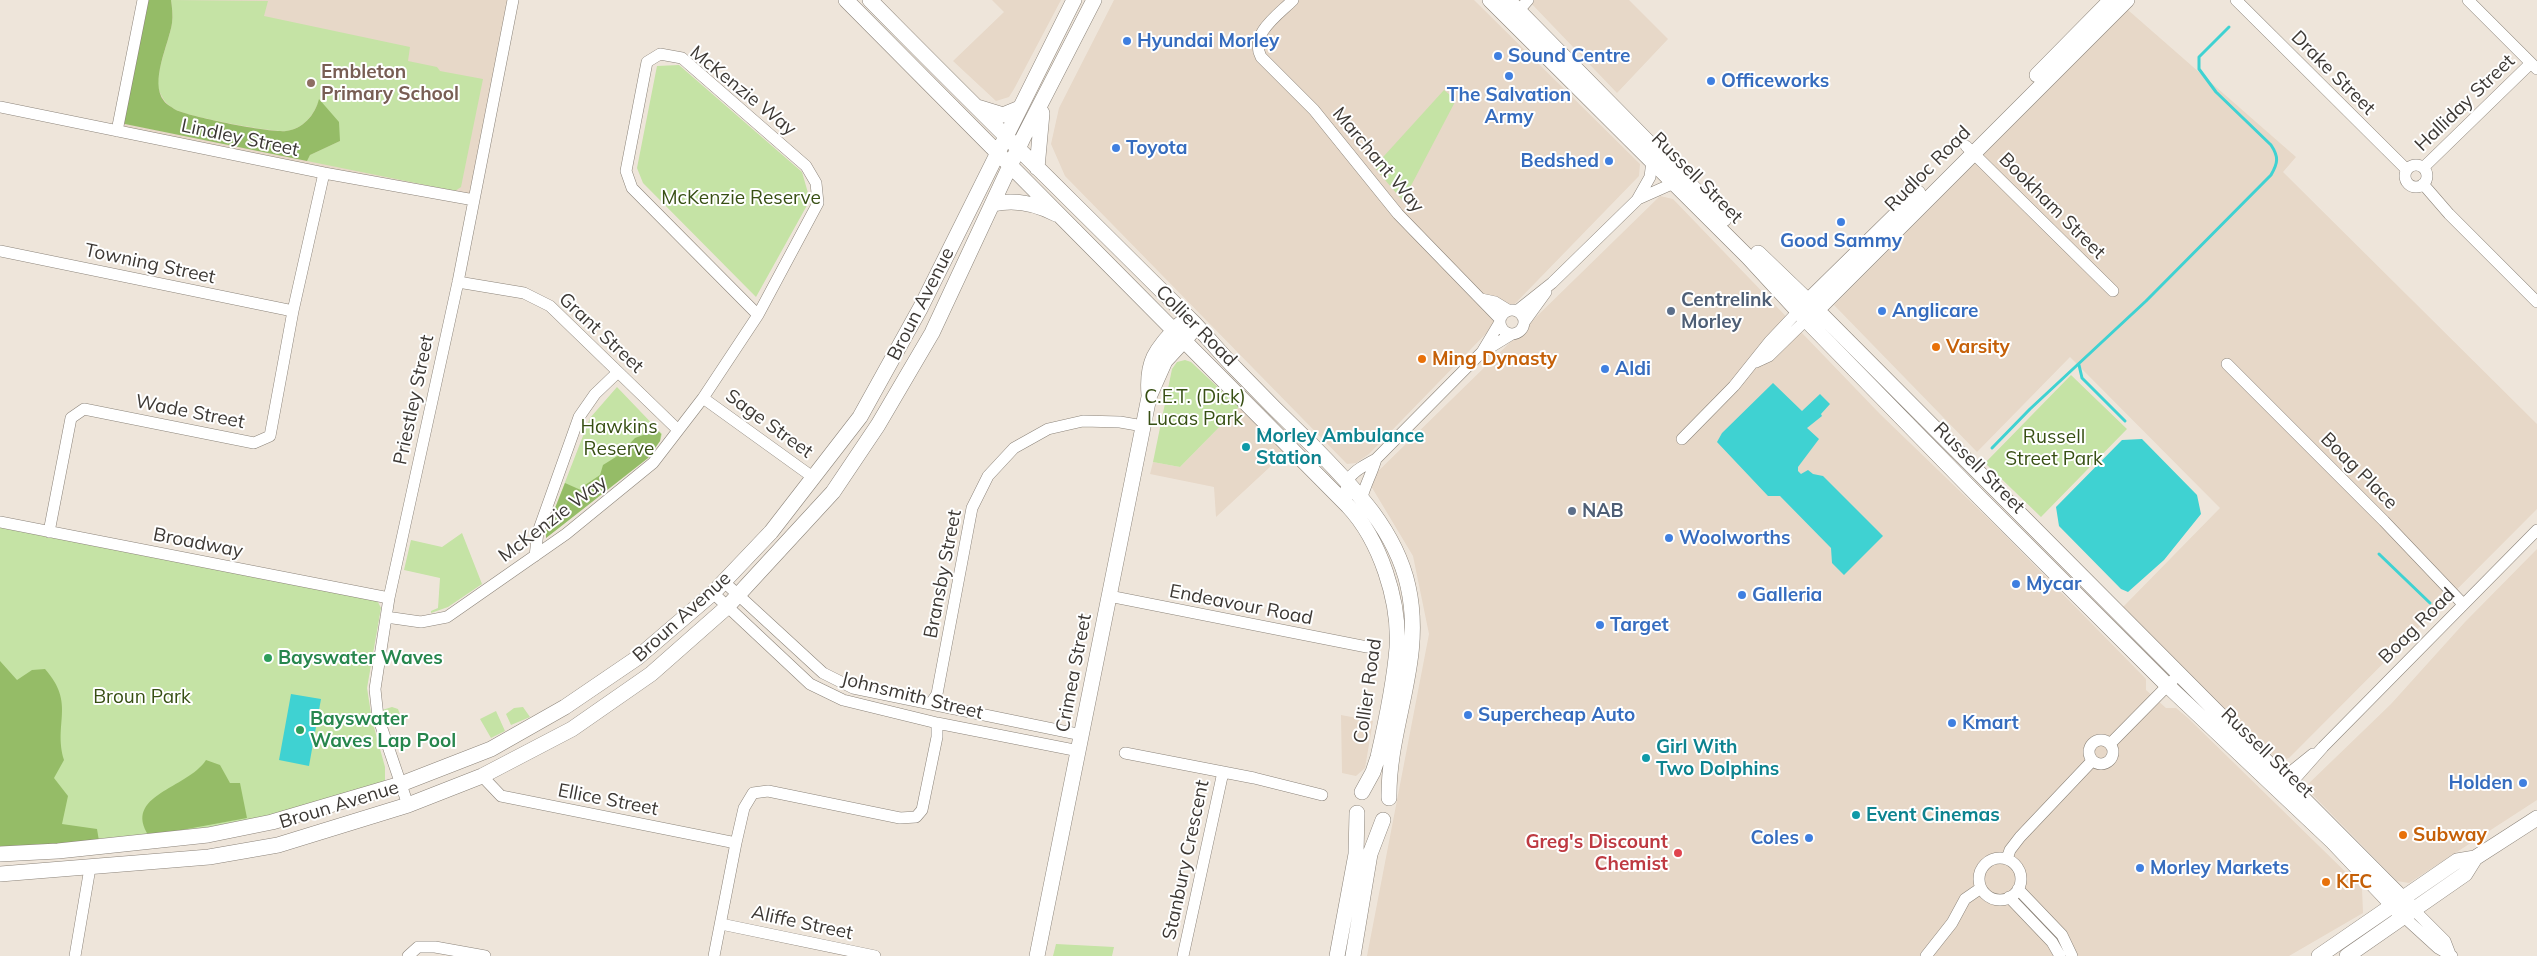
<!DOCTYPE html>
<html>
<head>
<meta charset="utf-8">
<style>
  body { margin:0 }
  canvas { display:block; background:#eee5da }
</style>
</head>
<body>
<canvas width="2537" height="956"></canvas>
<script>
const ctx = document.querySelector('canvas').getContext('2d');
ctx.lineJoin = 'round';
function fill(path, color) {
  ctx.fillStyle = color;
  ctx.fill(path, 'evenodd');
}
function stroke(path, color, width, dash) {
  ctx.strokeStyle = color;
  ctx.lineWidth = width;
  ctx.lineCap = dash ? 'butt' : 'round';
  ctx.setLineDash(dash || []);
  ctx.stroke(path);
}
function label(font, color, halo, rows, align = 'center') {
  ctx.font = font + ' Mulish,sans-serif';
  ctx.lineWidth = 4;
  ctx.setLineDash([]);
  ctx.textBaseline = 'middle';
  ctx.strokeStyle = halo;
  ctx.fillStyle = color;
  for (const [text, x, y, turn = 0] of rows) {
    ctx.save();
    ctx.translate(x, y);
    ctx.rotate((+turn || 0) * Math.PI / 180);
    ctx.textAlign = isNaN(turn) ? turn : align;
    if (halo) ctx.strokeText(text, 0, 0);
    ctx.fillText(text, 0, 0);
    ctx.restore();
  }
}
fill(new Path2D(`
  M143,0H513L474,200L117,131Z
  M992,0H1061L1014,89L1009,97L996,101L953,61L1004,12Z
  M1114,0H1474L1640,164L1639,176L1369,454L1356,463L1347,464L1065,176L1051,144L1059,108Z
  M1528,0H1629L1668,39L1617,93Z
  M2128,10L2296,157L2283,172L2537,424V509L2289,758L2283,760L2275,758L2123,607L2220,508L2070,357L1977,452L1834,305Z
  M1660,196L1673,199L1880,414L1996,526L2146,679V690L2166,708H2176L2188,718L2362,888L2363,913L2289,956H1367L1429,634L1413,556L1368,481Z
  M1239,407L1285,453L1216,517L1214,487L1150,474L1153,462L1180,467Z
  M2537,549V800L2409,883L2397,881L2305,787L2391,704L2465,622Z
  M1341,715L1373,721L1365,768L1356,776L1342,773Z`), '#e7d8c8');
fill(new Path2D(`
  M171,0L268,1L264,16L410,47L408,61L437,67L440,71L483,79L461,187L455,191L307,161L310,155L340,141L320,99C314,114 304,129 286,131C270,132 191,117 176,110C168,106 162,99 159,90C154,76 170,39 172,23C173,16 172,7 171,0Z
  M679,65L802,172L810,200L756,297L643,183L637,168L657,66Z
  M1444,90L1456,100L1403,201L1374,167Z
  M1185,360L1191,362L1239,407L1180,467L1153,462L1172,369L1177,362Z
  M2071,375L2127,429L2041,517L1985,463Z
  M617,387L662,434L660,441L648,458L546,538V531L590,418Z
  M0,527L377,600L381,608L367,688L372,720L385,767V780L377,789L261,820L186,831L0,848Z
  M462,533L482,584L448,607L431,613V611L438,608L440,578L404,570L411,540L442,547Z
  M392,707L398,709L402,720L396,725H385L382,710Z
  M523,707L530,717L511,725L506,714L514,708Z
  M496,711L505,731L491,738L480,719Z
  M1056,944L1114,947L1112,956H1053Z`), '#c5e3a5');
fill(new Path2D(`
  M143,0H171C172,7 173,16 172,23C169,44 149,82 164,101C166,104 173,108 176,110C191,117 270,133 286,131C303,129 315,115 319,99L339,122L340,141L310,155L307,161L125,124L119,120Z
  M652,424L661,434L660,441L648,458L546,538V531L565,483L583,491L585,485L600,475L603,465L619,455L635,438L651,432L649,428Z
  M0,661L17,680L32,670L45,669C76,704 53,723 64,760L54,778L68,796L62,824L97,829L99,841L0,848Z
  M206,760L220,765L230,783H240L247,818L149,836C122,795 187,789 206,760Z`), '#95bc67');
fill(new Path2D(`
  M1773,383L1802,411L1820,394L1830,404L1821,414L1822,416L1807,428L1819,439L1798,467V471L1801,474L1808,470L1813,474L1823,476L1883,536L1844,575L1832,563L1831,548L1780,496H1768L1717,442L1722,433Z
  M2142,439L2197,495L2201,514L2164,560L2128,592L2121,589L2059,526L2056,507L2122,440Z
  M291,694L321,699L309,766L279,760Z`), '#3fd2d2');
stroke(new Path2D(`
  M2079,365L2082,378L2125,421
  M1992,448L2030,409L2146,301L2271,175C2278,163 2279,157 2271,145L2216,92L2199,69V57L2229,27
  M2379,554L2430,603`), '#3fd2d2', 3);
const minor = new Path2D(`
  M1293,0C1278,15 1249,34 1261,57L1314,110L1398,214L1500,319
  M2236,0L2407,170
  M2468,0L2537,69
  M1514,16L1528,0
  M0,107L324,173L474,200
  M117,131L143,0
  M1966,146L2113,291
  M2405 176a11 11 0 1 1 22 0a11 11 0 1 1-22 0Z
  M2424,167L2531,63
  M2423,184L2449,214L2537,302
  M1638,199L1674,183
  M0,251L293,311
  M458,282L524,293L550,306L677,429
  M1481,299L1495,302L1508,310
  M1500 322a12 12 0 1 1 24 0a12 12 0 1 1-24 0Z
  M1518,310L1552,283L1637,200L1650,177L1652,161
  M1525,321L1546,292
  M1482,352L1500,322
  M1756,362L1769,356L1810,316
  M2227,364L2384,521L2463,604
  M703,398L814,478
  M1682,439L1734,386L1770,341L1803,306
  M1362,497C1366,483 1372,473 1376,459
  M1348,506C1341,478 1352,472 1376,459L1481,353L1512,334
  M0,522L389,598
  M49,532L71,418L84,409L254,443L270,436L293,311L324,173
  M535,556L538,532L579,417L595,394L617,373
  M723,581L823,673L853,688L1082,735
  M713,593L810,684L843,700L937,723L1079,751
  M1109,596L1367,647
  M386,617L421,622L447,617L566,534L653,463L703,398L758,315L818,203L816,183L806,166L682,58L660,54L647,62L626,171L632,188L758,315
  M931,703L937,694L972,508L988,476L1014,448L1048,429L1083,421L1120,422L1143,426
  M2089 752a12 12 0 1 1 24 0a12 12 0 1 1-24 0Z
  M2110,744L2179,674
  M1125,753L1254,778L1322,795
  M482,776L501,796L736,843
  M2277,783L2313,754
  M2285,790L2323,747L2537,530
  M408,805L378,717L375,689L389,598L458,282L513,0
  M1979 879a21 21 0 1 1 42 0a21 21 0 1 1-42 0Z
  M2007,859L2010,850L2020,837L2092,761
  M2018,889L2062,935L2072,956
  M2009,897L2052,942L2060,956
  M2414,910L2445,941L2450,954
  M2404,917L2438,948L2452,956
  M721,924L875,956
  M75,956L90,868
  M408,956L418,947H435L485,956
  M714,956L736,843L744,808L753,793L768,791L900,818L916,817L922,810L937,737V723
  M1183,956L1223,772
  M1926,956L1952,923L1965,899L1981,888`);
const major = new Path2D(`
  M846,0L1348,506C1380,540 1400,601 1397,648C1394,684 1386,722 1378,757L1373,772L1362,792
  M870,0C977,109 1087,216 1195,324C1209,339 1222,355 1236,369C1261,395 1286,420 1312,445C1352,486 1395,528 1408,586C1425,661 1388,725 1389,798
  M1490,0L1748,257L1806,320L1980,498L2168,686L2333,842L2404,917
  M1508,0L1724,219
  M2037,75L2111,0
  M977,107L1003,115L1020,108
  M1037,168L1042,113
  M993,204C1014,199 1037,204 1056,214
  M1758,253L1808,301L2414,910
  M1808,301L1918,193
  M1817,310L2127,0
  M1149,395C1146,359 1157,349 1180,324
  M0,854L58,851L208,835L272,822L401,784L491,749L565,707L637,658L713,593L771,532L860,417L921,307L1074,0
  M0,874L209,857L278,845L408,805L482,776L572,729L651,674L727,607L833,492L878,425L932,333L1023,138L1094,0
  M1037,956L1149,397L1165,361L1190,334
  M1337,956L1356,854L1357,813
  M1353,956L1370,854L1383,820
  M2319,956L2457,861L2475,858L2537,818
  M2347,956L2465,874L2475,858`);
stroke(minor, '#8c847a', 12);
stroke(major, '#8c847a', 16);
stroke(minor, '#fff', 11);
stroke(major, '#fff', 15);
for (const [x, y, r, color] of [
  [1127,41,5,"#3f7fe0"],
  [1498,56,5,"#3f7fe0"],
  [1509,76,5,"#3f7fe0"],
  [1711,81,5,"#3f7fe0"],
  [311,83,5,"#8d6e63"],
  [1116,148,5,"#3f7fe0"],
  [1609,161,5,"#3f7fe0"],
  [1841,222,5,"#3f7fe0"],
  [1671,311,5,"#5c6f8a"],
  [1882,311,5,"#3f7fe0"],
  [1936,347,5,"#e8710a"],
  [1422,359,5,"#e8710a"],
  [1605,369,5,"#3f7fe0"],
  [1246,447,5,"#0f9aa8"],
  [1572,511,5,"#5c6f8a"],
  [1669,538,5,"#3f7fe0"],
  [2016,584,5,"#3f7fe0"],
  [1742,595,5,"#3f7fe0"],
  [1600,625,5,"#3f7fe0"],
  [268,658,5,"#2e9e5b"],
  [1468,715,5,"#3f7fe0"],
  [1952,723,5,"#3f7fe0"],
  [300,730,5,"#2e9e5b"],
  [1646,758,5,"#0f9aa8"],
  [2523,783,5,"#3f7fe0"],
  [1856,815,5,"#0f9aa8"],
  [2403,835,5,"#e8710a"],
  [1809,838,5,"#3f7fe0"],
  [1678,853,5,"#e0444e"],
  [2140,868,5,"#3f7fe0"],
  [2326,882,5,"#e8710a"]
]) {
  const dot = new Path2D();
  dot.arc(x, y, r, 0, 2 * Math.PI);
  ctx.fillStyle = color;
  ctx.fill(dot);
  stroke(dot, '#fff', 2);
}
label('bold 19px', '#366cbe', '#fff', [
  ["Hyundai Morley",1137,41],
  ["Sound Centre",1508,56],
  ["Officeworks",1721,81],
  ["The Salvation",1509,95,"center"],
  ["Army",1509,117,"center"],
  ["Toyota",1126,148],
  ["Bedshed",1599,161,"right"],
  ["Good Sammy",1841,241,"center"],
  ["Anglicare",1892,311],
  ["Aldi",1615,369],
  ["Woolworths",1679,538],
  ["Mycar",2026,584],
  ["Galleria",1752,595],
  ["Target",1610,625],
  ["Supercheap Auto",1478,715],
  ["Kmart",1962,723],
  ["Holden",2513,783,"right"],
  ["Coles",1799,838,"right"],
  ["Morley Markets",2150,868]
], 'left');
label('bold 19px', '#785e54', '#fff', [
  ["Embleton",321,72],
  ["Primary School",321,94]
], 'left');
label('19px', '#3c3834', '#fff', [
  ["Drake Street",2333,73,45],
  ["McKenzie Way",743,91,39],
  ["Halliday Street",2465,103,-44],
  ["Lindley Street",240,138,12],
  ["Marchant Way",1378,160,50],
  ["Rudloc Road",1928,169,-45],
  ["Russell Street",1697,178,45],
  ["Bookham Street",2052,206,45],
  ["Towning Street",150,264,12],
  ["Broun Avenue",921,304,-63],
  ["Collier Road",1196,326,45],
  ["Grant Street",601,333,43],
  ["Priestley Street",414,400,-78],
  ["Wade Street",190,412,11],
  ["Sage Street",769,424,36],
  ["Russell Street",1979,468,45],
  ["Boag Place",2359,471,45],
  ["McKenzie Way",553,519,-37],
  ["Broadway",198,543,11],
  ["Bransby Street",943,574,-79],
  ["Endeavour Road",1241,605,11],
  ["Broun Avenue",682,617,-42],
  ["Boag Road",2417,626,-45],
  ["Crimea Street",1074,673,-79],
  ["Collier Road",1368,691,-82],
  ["Johnsmith Street",912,696,14],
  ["Russell Street",2267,753,44],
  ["Ellice Street",608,800,11],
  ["Broun Avenue",339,805,-17],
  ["Stanbury Crescent",1186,860,-78],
  ["Aliffe Street",802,923,12]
]);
label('19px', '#374f13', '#fff', [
  ["McKenzie Reserve",741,198],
  ["C.E.T. (Dick)",1195,397],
  ["Lucas Park",1195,419],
  ["Hawkins",619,427],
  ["Reserve",619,449],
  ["Russell",2054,437],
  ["Street Park",2054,459],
  ["Broun Park",142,697]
]);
label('bold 19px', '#4e5e75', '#fff', [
  ["Centrelink",1681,300],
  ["Morley",1681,322],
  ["NAB",1582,511]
], 'left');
label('bold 19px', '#c56008', '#fff', [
  ["Varsity",1946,347],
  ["Ming Dynasty",1432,359],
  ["Subway",2413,835],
  ["KFC",2336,882]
], 'left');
label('bold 19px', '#0d838f', '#fff', [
  ["Morley Ambulance",1256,436],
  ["Station",1256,458],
  ["Girl With",1656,747],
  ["Two Dolphins",1656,769],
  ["Event Cinemas",1866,815]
], 'left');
label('bold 19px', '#27864d', '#fff', [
  ["Bayswater Waves",278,658],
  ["Bayswater",310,719],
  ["Waves Lap Pool",310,741]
], 'left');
label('bold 19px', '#be3a42', '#fff', [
  ["Greg's Discount",1668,842],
  ["Chemist",1668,864]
], 'right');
</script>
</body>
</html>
